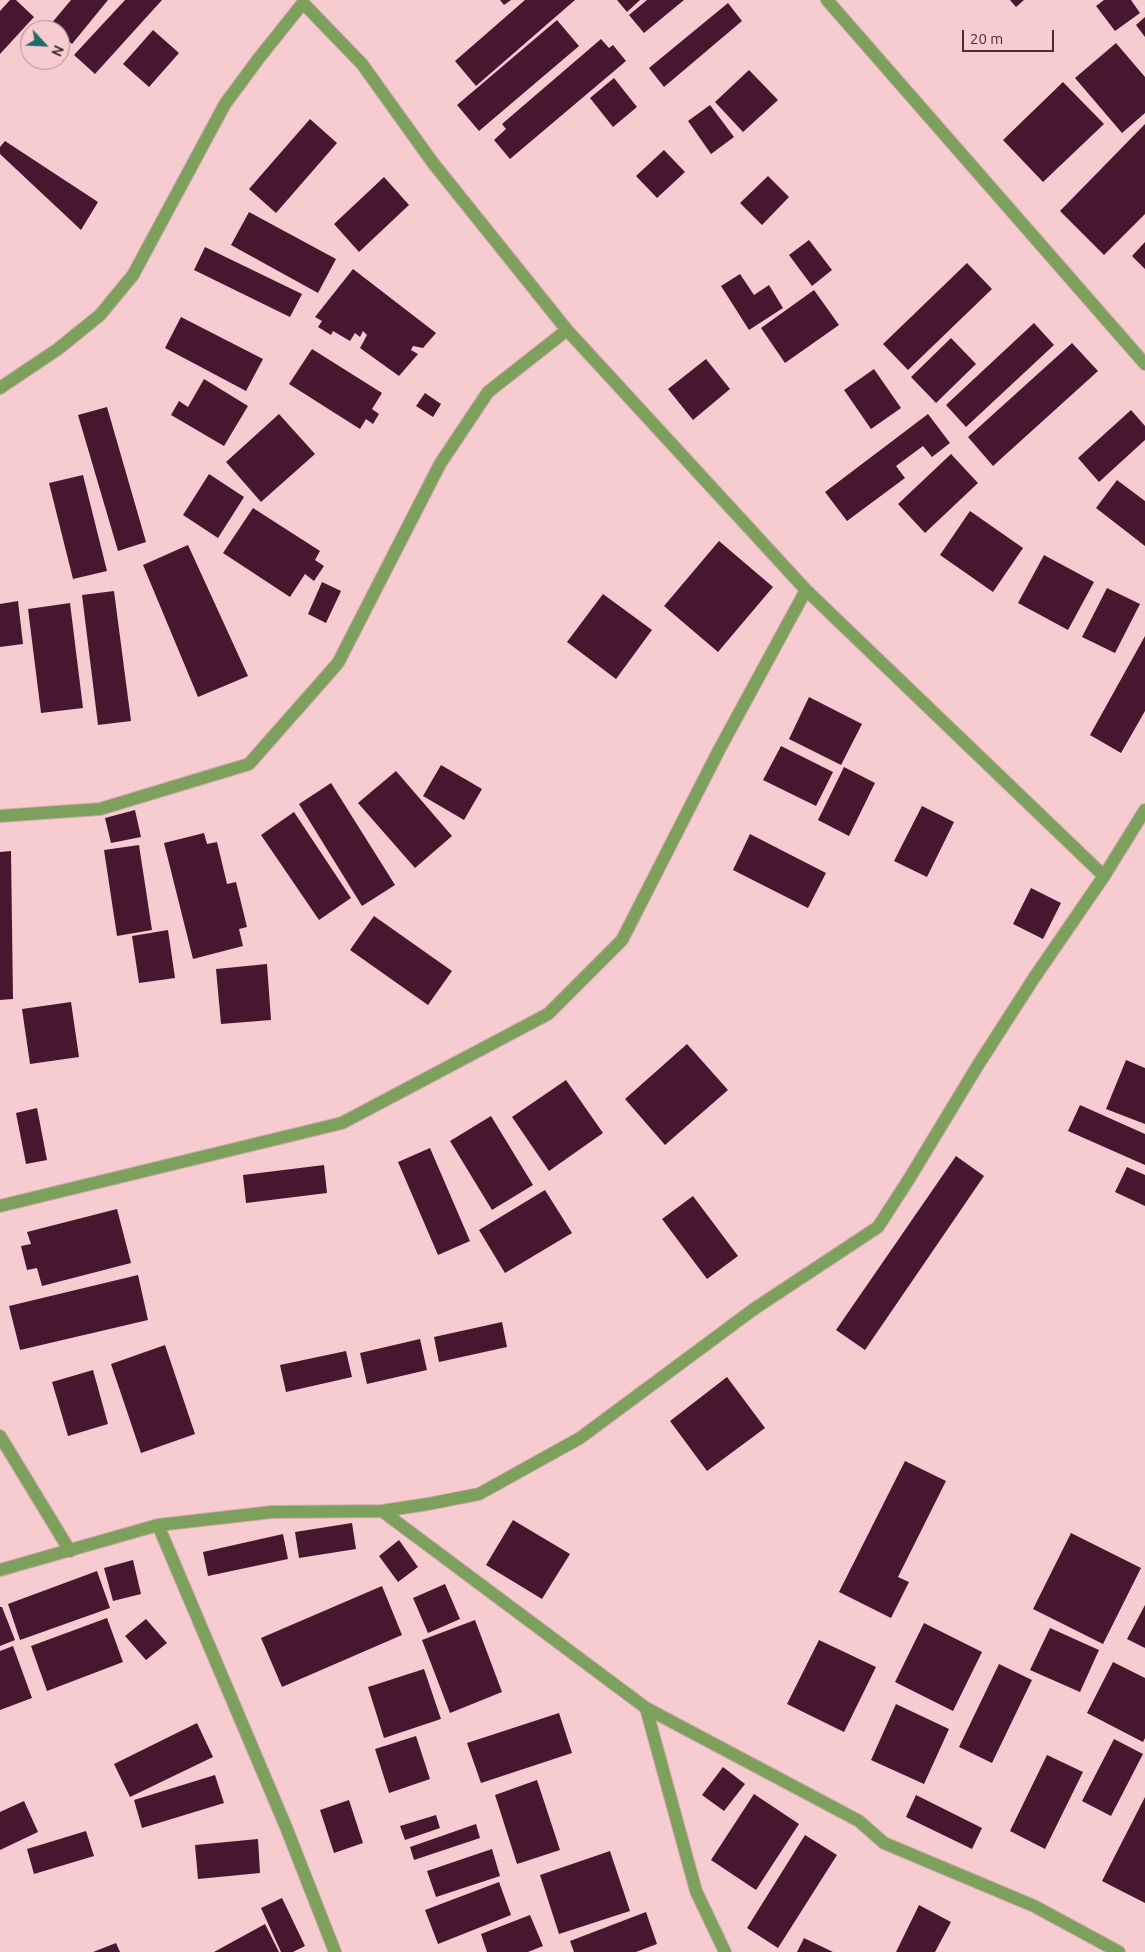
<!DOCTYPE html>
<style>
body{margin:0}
#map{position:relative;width:1145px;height:1952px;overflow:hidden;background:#f6ccd1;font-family:Ubuntu,sans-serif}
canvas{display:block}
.north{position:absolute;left:20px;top:20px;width:50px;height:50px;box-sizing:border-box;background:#f6ccd1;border:1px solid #b08c91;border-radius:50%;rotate:115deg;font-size:14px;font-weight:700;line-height:20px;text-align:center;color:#472d30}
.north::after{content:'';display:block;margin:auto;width:18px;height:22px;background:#1f6b67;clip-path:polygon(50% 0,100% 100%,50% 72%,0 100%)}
.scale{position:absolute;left:962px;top:30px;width:92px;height:22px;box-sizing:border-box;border:2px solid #472d30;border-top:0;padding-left:6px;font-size:15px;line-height:18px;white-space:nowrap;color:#472d30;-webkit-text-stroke:4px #f6ccd1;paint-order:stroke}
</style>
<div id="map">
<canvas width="1145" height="1952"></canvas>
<div class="north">N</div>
<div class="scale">20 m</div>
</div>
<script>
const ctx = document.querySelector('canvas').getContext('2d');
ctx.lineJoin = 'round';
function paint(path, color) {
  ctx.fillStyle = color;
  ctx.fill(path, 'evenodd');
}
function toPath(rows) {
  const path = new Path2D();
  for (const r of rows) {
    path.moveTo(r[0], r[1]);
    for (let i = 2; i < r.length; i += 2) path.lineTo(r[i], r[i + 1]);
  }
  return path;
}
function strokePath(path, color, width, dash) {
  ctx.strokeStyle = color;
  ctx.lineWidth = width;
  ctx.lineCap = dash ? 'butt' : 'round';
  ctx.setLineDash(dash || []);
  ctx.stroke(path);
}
paint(toPath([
 [10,0,16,0,34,17,0,54,0,11],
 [71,0,108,0,72,44,60,34,60,30,56,30,50,25],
 [125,0,162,0,95,74,74,55],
 [500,0,511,0,504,5],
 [525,0,575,0,476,86,455,61],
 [617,0,640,0,627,12],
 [647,0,684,0,644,33,629,15],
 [1010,0,1024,0,1016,7],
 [1104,0,1131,0,1140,13,1115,31,1096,6],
 [728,3,742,21,664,87,649,68],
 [1145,17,1145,37,1136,25],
 [557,20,579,46,479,131,457,105],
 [153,30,179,53,149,87,123,64],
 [601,39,609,48,613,45,626,61,510,159,494,140,506,129,502,124],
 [1116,43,1145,77,1145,113,1122,133,1075,78],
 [749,70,778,100,743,132,715,102],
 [614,78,637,107,613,127,590,98],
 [1063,82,1104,124,1043,182,1003,140],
 [710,105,734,137,711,154,688,121],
 [310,119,337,143,276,213,249,189],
 [1145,124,1145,214,1104,255,1060,211],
 [5,141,98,202,81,230,0,154,0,147],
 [664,150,685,172,657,198,636,176],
 [768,176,789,197,762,225,740,203],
 [384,177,409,205,359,252,334,224],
 [249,212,336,259,318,293,231,245],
 [809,240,832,270,812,286,789,255],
 [1145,242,1145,269,1132,256],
 [205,247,302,294,290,317,194,270],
 [967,263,992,289,908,370,883,344],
 [353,269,436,333,423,348,413,346,411,350,418,354,399,376,360,348,367,335,363,331,360,337,355,333,350,341,333,331,331,335,318,327,322,321,315,317],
 [740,274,754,295,769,285,783,308,749,330,721,286],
 [814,290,839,325,785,363,761,328],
 [181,317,263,359,246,391,165,348],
 [1034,323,1054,345,966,427,946,405],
 [951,338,976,364,936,403,911,377],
 [1072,343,1098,371,993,466,968,437],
 [312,349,382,393,372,409,379,414,373,424,366,419,360,429,289,384],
 [706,359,730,389,693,420,668,389],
 [874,369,901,408,871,429,844,390],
 [204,379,248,406,224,446,171,415,179,401,188,407],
 [425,393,441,404,433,417,416,406],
 [107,407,146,542,118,551,78,415],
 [1131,410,1145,426,1145,440,1099,482,1078,458],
 [279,414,315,454,261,502,226,462],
 [928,414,950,443,932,457,923,446,896,466,905,478,847,521,825,492],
 [951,454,978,483,925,533,898,504],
 [209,474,244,497,218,538,183,515],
 [83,475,107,571,73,579,49,483],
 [1117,480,1145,501,1145,546,1096,508],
 [253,508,320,551,315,560,324,566,314,581,305,574,290,597,223,553],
 [970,511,1023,548,993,592,940,555],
 [719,541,773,587,718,652,664,606],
 [188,545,248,676,198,697,143,565],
 [1044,555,1094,582,1068,630,1018,603],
 [322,582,341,591,326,623,308,614],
 [1107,588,1140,604,1115,653,1082,637],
 [114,591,131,721,98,725,82,595],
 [603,594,652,630,616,679,567,642],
 [18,601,23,644,0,647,0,604],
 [70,603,83,708,41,713,28,609],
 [1145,636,1145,711,1121,753,1090,735],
 [809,697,862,724,841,765,789,739],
 [781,746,833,772,816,806,763,780],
 [441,765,482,789,464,820,423,796],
 [844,767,875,783,849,836,818,820],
 [396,771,452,836,415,868,358,803],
 [331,783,395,885,362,906,299,804],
 [922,806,954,822,927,877,894,861],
 [135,810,141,837,111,843,105,818],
 [294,812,351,898,319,920,261,835],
 [204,833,207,844,217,842,227,884,236,882,247,927,239,929,243,946,193,959,164,843],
 [750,834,826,873,808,908,733,870],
 [139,845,152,930,117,936,104,850],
 [11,851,13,999,0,1000,0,852],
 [1031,888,1061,903,1043,939,1013,924],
 [374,916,452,971,428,1005,350,950],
 [168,930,175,978,139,983,132,936],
 [267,964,271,1020,221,1024,216,969],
 [71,1002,79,1057,30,1064,22,1009],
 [687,1044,728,1090,665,1145,625,1099],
 [1126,1060,1145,1068,1145,1124,1106,1109],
 [566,1080,603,1133,549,1171,512,1117],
 [1080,1105,1145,1134,1145,1165,1068,1131],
 [37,1108,47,1160,26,1164,16,1113],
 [491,1116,533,1185,492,1210,450,1141],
 [430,1148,470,1241,438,1255,398,1162],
 [956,1156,984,1176,865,1350,836,1330],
 [324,1165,327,1193,246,1203,243,1175],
 [1127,1167,1145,1175,1145,1206,1115,1192],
 [545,1190,572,1233,505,1273,479,1230],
 [693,1196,738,1256,707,1279,662,1219],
 [117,1209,131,1263,42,1286,37,1268,27,1270,21,1246,31,1244,27,1232],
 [138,1275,148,1320,20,1350,9,1306],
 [502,1322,507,1347,439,1362,434,1337],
 [420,1339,427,1370,367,1384,360,1353],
 [165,1345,195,1434,141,1453,111,1364],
 [346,1351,352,1377,286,1392,280,1365],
 [93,1370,108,1424,68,1436,52,1382],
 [727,1377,765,1428,707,1471,670,1421],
 [905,1461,946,1481,898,1577,909,1582,891,1618,839,1592],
 [513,1520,570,1554,542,1599,486,1565],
 [352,1523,356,1549,299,1558,295,1532],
 [1071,1533,1141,1568,1103,1644,1033,1609],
 [283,1534,288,1559,208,1576,203,1552],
 [399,1540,418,1567,398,1582,379,1556],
 [133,1560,141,1594,113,1601,104,1568],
 [97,1571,110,1608,20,1640,8,1604],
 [445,1584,460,1619,428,1633,413,1598],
 [382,1586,402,1635,282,1687,261,1638],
 [1145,1605,1145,1648,1127,1639],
 [0,1607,2,1607,15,1640,0,1646],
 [107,1618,123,1662,47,1691,31,1646],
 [146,1619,167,1643,146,1660,125,1636],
 [475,1620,502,1692,450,1713,422,1640],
 [924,1623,982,1652,953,1711,895,1682],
 [1050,1628,1099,1650,1080,1692,1030,1670],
 [819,1640,876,1667,844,1732,787,1704],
 [13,1646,32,1698,0,1710,0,1651],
 [1113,1662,1145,1678,1145,1738,1143,1742,1087,1713],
 [999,1664,1032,1680,992,1763,959,1747],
 [424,1669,441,1719,384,1738,368,1687],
 [896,1704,949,1729,924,1784,871,1760],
 [559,1713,572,1753,481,1783,467,1743],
 [197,1723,213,1757,130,1797,114,1764],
 [416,1736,430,1779,389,1793,375,1749],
 [1114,1739,1143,1754,1111,1816,1082,1801],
 [1047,1755,1083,1772,1045,1849,1010,1831],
 [723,1767,745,1784,724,1811,702,1795],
 [215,1775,224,1803,142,1828,134,1800],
 [537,1780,560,1850,517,1864,495,1795],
 [754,1794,799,1824,756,1890,711,1860],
 [916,1795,982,1828,972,1849,906,1817],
 [1145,1797,1145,1903,1102,1881],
 [349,1800,363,1843,334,1853,320,1810],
 [24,1801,38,1832,0,1850,0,1812],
 [436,1815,440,1828,405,1840,400,1826],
 [476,1824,480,1838,414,1860,410,1847],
 [86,1831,94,1856,34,1874,27,1849],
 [805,1835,837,1855,778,1948,747,1928],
 [258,1839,260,1873,198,1879,195,1845],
 [492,1849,500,1876,436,1897,427,1871],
 [610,1851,630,1911,559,1934,540,1875],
 [499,1882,511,1915,438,1944,425,1910],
 [282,1898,305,1946,293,1952,281,1952,261,1908],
 [919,1905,951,1922,935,1952,896,1952],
 [646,1912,657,1944,636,1952,574,1952,570,1941],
 [530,1915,543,1946,528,1952,487,1952,481,1934],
 [265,1924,279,1952,214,1952],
 [804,1938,833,1952,797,1952],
 [116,1943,120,1952,93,1952]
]), '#471730');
const minor = toPath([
 [827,0,1145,364],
 [0,388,58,349,100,315,133,275,225,104,259,58,303,3,362,64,433,163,567,330,806,590,1104,876],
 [0,816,100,809,249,764,338,663,440,464,488,392,567,330],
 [0,1206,342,1123,548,1014,622,940,719,750,806,590],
 [0,1436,70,1551],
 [382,1511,646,1708,859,1821,884,1843,1034,1906,1119,1952],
 [158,1525,286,1827,335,1952],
 [0,1570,158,1525,272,1512,382,1511,428,1504,479,1494,580,1438,754,1309,878,1227,909,1179,978,1065,1034,978,1104,876,1145,810],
 [646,1708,696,1891,725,1952]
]);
strokePath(minor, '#d0a9ae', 14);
strokePath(minor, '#7ea05d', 12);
</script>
